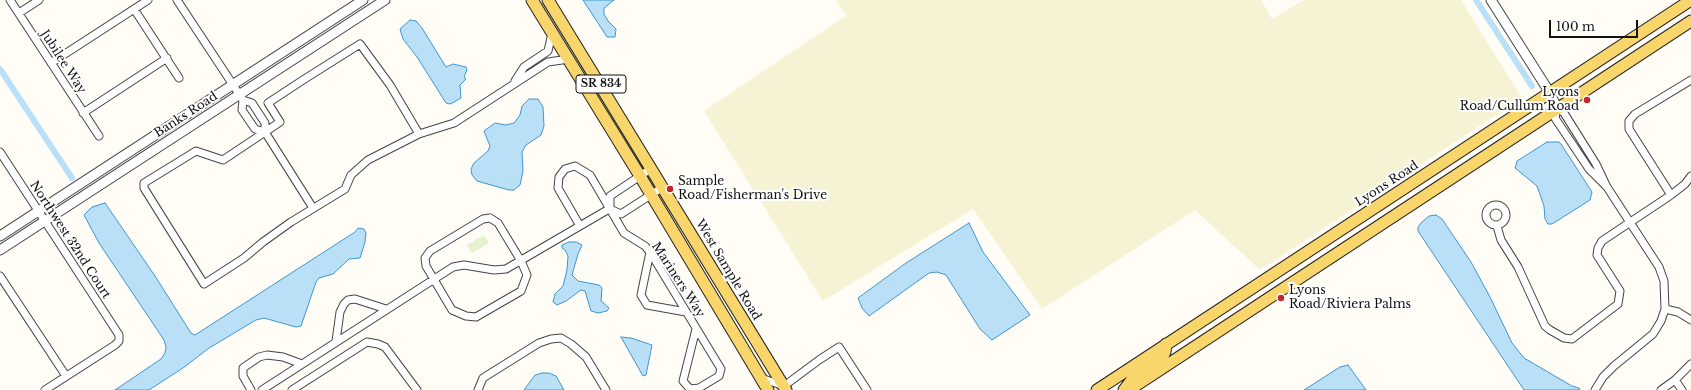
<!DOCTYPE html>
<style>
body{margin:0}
#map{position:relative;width:1691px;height:390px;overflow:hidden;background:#fffdf5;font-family:"Libre Baskerville",serif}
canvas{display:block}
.scale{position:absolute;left:1549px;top:20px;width:89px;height:18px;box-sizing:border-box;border:2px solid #111;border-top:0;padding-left:5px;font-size:12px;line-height:14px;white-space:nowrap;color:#111;-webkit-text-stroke:3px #fff;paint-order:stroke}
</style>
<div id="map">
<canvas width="1691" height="390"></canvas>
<div class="scale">100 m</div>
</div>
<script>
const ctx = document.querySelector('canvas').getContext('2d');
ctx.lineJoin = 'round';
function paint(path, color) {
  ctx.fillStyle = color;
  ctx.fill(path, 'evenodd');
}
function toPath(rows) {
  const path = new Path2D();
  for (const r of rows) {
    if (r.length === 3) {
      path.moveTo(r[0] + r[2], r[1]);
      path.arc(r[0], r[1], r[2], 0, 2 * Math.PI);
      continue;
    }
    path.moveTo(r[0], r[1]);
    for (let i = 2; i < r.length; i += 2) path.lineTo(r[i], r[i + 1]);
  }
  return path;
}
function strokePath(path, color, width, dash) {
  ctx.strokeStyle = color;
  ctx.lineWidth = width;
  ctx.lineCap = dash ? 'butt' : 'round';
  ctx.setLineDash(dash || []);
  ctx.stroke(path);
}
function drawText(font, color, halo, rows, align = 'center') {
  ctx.font = font + ' "Libre Baskerville",serif';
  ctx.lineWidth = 4;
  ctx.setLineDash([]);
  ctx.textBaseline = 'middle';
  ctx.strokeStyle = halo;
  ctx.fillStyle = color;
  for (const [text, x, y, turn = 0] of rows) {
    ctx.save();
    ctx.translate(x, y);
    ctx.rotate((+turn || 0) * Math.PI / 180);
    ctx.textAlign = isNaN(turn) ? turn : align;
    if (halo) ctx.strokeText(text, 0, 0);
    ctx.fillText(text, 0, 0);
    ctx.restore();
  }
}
paint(toPath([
 [836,0,1261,0,1272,19,1304,0,1461,0,1522,98,1260,270,1195,210,1042,309,973,209,823,301,704,111,846,16]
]), '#f6f3d4');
paint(toPath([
 [484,235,489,243,472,253,467,245]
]), '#e6f2cf');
const water = toPath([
 [583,0,614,0,604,8,604,14,608,21,616,29,615,37,607,37,583,0],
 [410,20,416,21,422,28,446,67,453,64,466,67,467,70,464,77,466,79,460,85,461,98,454,102,450,104,446,103,417,57,403,39,400,29,410,20],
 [529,99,538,99,543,107,544,126,541,135,526,145,522,152,523,171,520,185,514,190,509,190,477,181,472,175,471,169,474,163,488,151,490,146,484,131,495,123,506,125,514,123,520,115,522,106,529,99],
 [1547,142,1559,142,1561,144,1592,192,1590,200,1552,224,1548,224,1545,219,1544,206,1537,186,1515,168,1517,161,1547,142],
 [105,203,155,276,191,333,195,335,355,232,358,228,364,229,366,233,365,242,360,258,349,259,333,274,319,278,316,282,301,326,296,327,264,318,256,320,209,348,183,368,149,390,115,390,161,359,165,353,166,347,164,340,99,243,84,215,92,207,105,203],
 [1436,215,1442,219,1471,262,1490,297,1512,343,1524,358,1572,386,1579,388,1580,390,1524,390,1418,231,1418,227,1422,222,1429,216,1436,215],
 [969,223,983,252,1030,315,992,340,980,329,946,275,937,272,929,273,869,316,862,308,858,298,906,263,969,223],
 [569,242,576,242,582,245,578,254,572,275,578,281,599,285,602,288,601,301,609,308,607,311,598,313,591,311,585,291,581,290,566,301,557,305,553,302,555,294,563,286,567,270,568,256,565,250,562,248,562,245,569,242],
 [621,337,631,338,652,345,646,375,643,376,621,337],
 [1348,365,1366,390,1304,390,1340,367,1348,365],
 [542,373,549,373,556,376,564,390,524,390,535,375,542,373]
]);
paint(water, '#b9e0f7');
strokePath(water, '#3f96cf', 1);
strokePath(toPath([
 [1476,0,1532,86],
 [0,69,72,178]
]), '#b9e0f7', 6);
const minor = toPath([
 [10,0,99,136],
 [177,0,243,100,252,103,265,123,265,132,313,208],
 [134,9,179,78],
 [19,13,39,0],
 [51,63,148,0],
 [515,81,524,67,548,51,552,33],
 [243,100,242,110,255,129,265,132],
 [1557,108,1555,118,1589,169,1607,187,1659,267,1664,281,1665,309,1661,321,1653,334,1614,366,1603,377,1595,390],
 [1557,108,1564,113,1596,164,1606,185],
 [83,113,167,58],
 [419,134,390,85,360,44,303,80,268,103,280,122,223,160,196,151,144,183,144,188,204,284,244,258,263,242,291,222,345,189,351,175,368,160,419,134,454,123,548,62,569,59],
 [0,152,119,335,119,341,115,345,45,390],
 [1671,195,1629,129,1629,121,1635,114,1691,80],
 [1496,215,10],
 [610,209,610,196,652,168],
 [610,209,621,214,663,187],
 [490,218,498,223,521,261,527,275,521,291,476,317,466,316,452,310,426,266,425,258,430,251,483,219,490,218],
 [580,226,558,188,559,177,565,169,575,166,590,175,624,233,645,246,650,252,721,369,719,376,699,388,690,389,683,381,696,329],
 [1497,226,1501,240,1518,267,1545,326,1550,330,1564,338,1572,339,1618,304,1620,291,1597,255,1598,248,1602,241,1671,195,1685,184,1691,176],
 [650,252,641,295,647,305,686,312],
 [0,276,66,376],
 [1665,309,1678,312,1691,320],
 [336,341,340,312,344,304,348,300,355,299,386,309],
 [761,378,784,386,819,360,839,347,867,390],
 [1675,380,1691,364],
 [251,390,243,376,243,368,259,357,267,355,283,357,302,364],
 [262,390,453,267,464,265,494,270,506,269,609,209],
 [292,390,367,342,378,344,385,347,417,390],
 [478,390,483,378,539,343,551,339,561,338,571,344,586,357,606,390],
 [1661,390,1675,380,1682,390]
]);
const tertiary = toPath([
 [1491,0,1550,93,1557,108],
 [0,236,363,0],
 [0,250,385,0]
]);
const primary = toPath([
 [532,0,640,176,768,390],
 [548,0,786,390],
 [1097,390,1691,0],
 [1124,390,1137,373,1163,356,1165,352,1166,344],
 [1129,390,1691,21]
]);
strokePath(minor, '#444', 9);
strokePath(tertiary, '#444', 11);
strokePath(primary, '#222', 13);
strokePath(minor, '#fff', 7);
strokePath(tertiary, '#fff', 9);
strokePath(primary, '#f9d66b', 11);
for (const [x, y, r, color] of [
 [1587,100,4,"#c4262e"],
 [670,189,4,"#c4262e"],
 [1281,298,4,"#c4262e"]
]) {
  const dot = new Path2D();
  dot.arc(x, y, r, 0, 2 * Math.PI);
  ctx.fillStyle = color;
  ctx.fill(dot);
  strokePath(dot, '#fff', 1.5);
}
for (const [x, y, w] of [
 [601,84,50]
]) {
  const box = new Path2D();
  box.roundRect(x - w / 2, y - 9, w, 18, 3);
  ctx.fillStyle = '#fff';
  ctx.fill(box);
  strokePath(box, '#111', 1);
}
drawText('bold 11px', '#111', null, [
 ["SR 834",601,84]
]);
drawText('12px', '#111', '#fff', [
 ["Jubilee Way",63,62,57],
 ["Banks Road",186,115,-33],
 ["Lyons Road",1387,184,-33],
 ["Northwest 32nd Court",70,240,57],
 ["West Sample Road",728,270,59],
 ["Mariners Way",678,280,57]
]);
drawText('12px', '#111', '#fff', [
 ["Lyons",1579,93,"right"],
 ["Road/Cullum Road",1579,107,"right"],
 ["Sample",678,182],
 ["Road/Fisherman's Drive",678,196],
 ["Lyons",1289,291],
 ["Road/Riviera Palms",1289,305]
], 'left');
</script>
